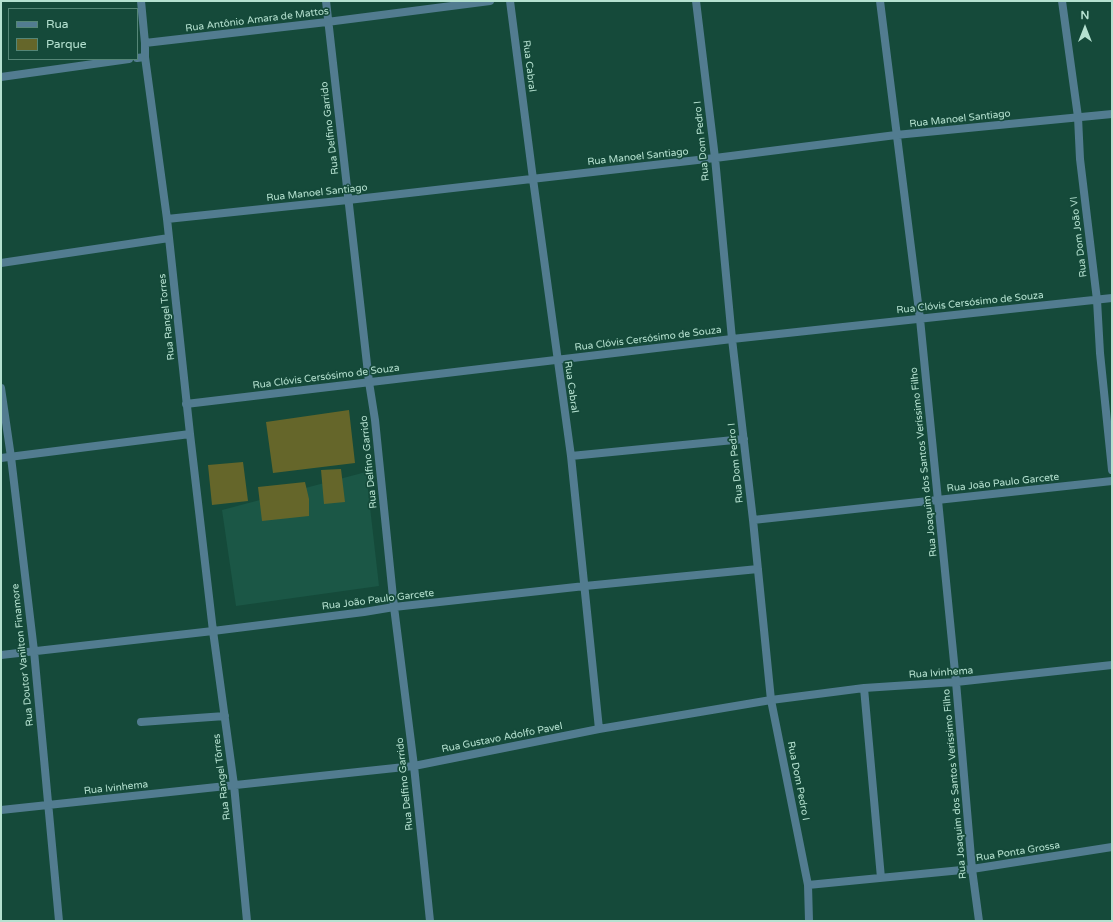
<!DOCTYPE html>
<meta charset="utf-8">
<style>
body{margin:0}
#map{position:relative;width:1113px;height:922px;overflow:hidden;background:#154a3a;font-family:"Varela Round",sans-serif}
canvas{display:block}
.frame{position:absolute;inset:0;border:2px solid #b5e1d0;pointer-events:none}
.legend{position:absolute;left:8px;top:8px;width:130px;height:52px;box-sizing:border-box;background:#154a3a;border:1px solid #558676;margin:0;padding:5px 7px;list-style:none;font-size:12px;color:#b5e1d0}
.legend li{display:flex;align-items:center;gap:8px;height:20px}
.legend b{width:20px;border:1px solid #558676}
.north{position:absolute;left:1065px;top:8px;width:40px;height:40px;-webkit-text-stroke:3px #154a3a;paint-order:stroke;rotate:0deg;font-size:11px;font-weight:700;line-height:16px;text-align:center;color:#b5e1d0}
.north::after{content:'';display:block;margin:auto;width:14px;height:18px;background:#b5e1d0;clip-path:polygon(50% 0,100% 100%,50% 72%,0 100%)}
</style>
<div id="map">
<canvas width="1113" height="922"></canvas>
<div class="frame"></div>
<ul class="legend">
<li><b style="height:5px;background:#527c90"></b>Rua</li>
<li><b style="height:11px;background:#65662a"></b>Parque</li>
</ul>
<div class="north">N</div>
</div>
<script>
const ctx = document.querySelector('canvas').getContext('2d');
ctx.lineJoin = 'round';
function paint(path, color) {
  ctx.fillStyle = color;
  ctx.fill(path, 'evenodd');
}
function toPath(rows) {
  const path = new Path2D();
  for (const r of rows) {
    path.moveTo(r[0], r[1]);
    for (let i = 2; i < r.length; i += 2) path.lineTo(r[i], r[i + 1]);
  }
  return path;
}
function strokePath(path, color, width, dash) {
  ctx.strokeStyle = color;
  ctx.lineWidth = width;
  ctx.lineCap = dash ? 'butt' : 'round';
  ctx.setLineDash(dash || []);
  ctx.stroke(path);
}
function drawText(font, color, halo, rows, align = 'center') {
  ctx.font = font + ' "Varela Round",sans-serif';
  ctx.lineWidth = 3.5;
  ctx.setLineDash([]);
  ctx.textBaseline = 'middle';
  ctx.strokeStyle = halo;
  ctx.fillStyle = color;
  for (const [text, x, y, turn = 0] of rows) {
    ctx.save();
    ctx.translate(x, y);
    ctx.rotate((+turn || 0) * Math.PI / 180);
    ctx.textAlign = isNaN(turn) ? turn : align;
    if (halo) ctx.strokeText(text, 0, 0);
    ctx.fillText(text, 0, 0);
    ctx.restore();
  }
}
paint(toPath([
 [366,472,379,586,236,606,222,510]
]), '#1b5746');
paint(toPath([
 [349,410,355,463,273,473,266,422],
 [243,462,248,501,212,505,208,465],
 [341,469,345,502,324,504,321,470],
 [305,482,309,499,309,516,262,521,258,487]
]), '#65662a');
strokePath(toPath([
 [141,1,145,43,145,57,167,219,190,434,213,631,234,785,247,921],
 [326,1,369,382,375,420,394,607,414,766,430,921],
 [510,1,533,179,571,456,599,729],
 [696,1,715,158,732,339,753,520,771,700,808,885,809,921],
 [880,1,920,319,956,682,972,869,979,921],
 [1062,1,1078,117,1080,159,1097,300,1100,353,1112,470],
 [145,43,327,22,490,1],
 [137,58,145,57],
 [1,77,129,59],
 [167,219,348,200,715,158,896,135,1112,114],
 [1,263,169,238],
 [1,388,11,457,34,651,59,921],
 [186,404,732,339,1112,298],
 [571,456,744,439],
 [1,458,190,434],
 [753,520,1112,481],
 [1,655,213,631,364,612,394,607,585,586,758,569],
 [864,688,881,878],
 [141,722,225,716],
 [1,810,414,766,599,729,771,700,864,688,956,682,1112,665],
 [808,885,972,869,1112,847]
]), '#527c90', 8);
drawText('10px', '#b5e1d0', '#154a3a', [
 ["Rua Antônio Amara de Mattos",257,20,-7],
 ["Rua Cabral",529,66,83],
 ["Rua Manoel Santiago",960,119,-6],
 ["Rua Delfino Garrido",330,128,-97],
 ["Rua Dom Pedro I",702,141,-96],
 ["Rua Manoel Santiago",638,157,-6],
 ["Rua Manoel Santiago",317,193,-6],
 ["Rua Dom João VI",1079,237,-97],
 ["Rua Clóvis Cersósimo de Souza",970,303,-6],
 ["Rua Rangel Torres",167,317,-96],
 ["Rua Clóvis Cersósimo de Souza",648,339,-7],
 ["Rua Clóvis Cersósimo de Souza",326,377,-7],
 ["Rua Cabral",571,387,82],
 ["Rua Delfino Garrido",369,462,-96],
 ["Rua Joaquim dos Santos Veríssimo Filho",924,462,-96],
 ["Rua Dom Pedro I",736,463,-96],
 ["Rua João Paulo Garcete",1003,483,-6],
 ["Rua João Paulo Garcete",378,600,-7],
 ["Rua Doutor Vanilton Finamore",23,655,-96],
 ["Rua Ivinhema",941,673,-4],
 ["Rua Gustavo Adolfo Pavel",502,738,-11],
 ["Rua Rangel Tôrres",222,777,-97],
 ["Rua Dom Pedro I",798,781,79],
 ["Rua Delfino Garrido",405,784,-96],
 ["Rua Joaquim dos Santos Veríssimo Filho",955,784,-95],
 ["Rua Ivinhema",116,788,-6],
 ["Rua Ponta Grossa",1018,852,-9]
]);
</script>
